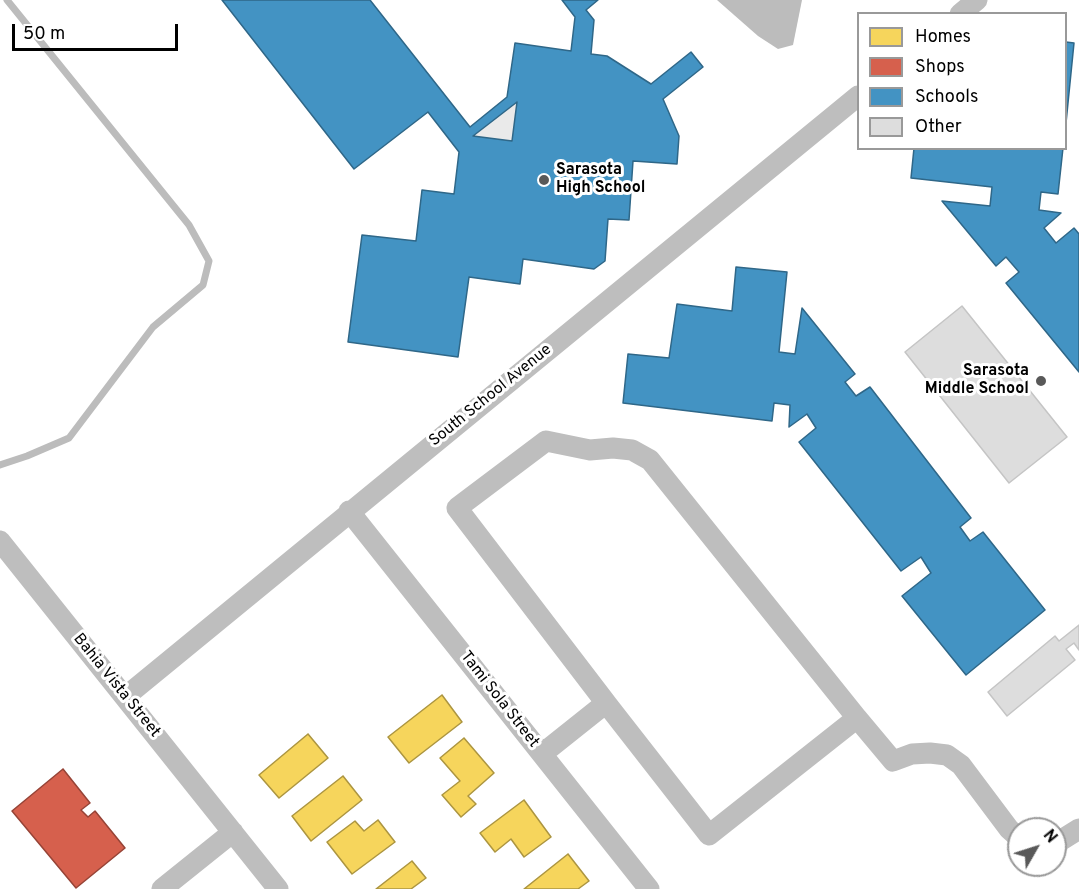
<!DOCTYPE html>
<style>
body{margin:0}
#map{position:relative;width:1079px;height:889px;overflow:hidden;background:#fff;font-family:Overpass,sans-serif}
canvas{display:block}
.legend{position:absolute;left:857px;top:12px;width:210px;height:138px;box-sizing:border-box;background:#fff;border:2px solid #999;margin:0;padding:8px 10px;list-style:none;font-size:18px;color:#000}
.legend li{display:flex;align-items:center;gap:12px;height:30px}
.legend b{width:30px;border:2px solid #999}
.north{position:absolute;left:1007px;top:817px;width:60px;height:60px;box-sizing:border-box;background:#fff;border:2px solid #999;border-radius:50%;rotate:51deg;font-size:16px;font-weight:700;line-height:24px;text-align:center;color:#000}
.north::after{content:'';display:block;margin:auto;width:21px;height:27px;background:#595959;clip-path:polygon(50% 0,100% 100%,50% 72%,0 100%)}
.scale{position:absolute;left:12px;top:24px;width:166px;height:27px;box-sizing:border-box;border:3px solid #000;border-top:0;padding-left:8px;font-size:18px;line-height:21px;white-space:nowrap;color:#000;-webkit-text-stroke:4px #fff;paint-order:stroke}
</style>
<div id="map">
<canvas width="1079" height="889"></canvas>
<ul class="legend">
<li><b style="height:16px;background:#f6d55c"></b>Homes</li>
<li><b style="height:16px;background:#d6604d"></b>Shops</li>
<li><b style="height:16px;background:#4393c3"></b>Schools</li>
<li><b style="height:16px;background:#ddd"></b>Other</li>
</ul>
<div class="north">N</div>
<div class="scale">50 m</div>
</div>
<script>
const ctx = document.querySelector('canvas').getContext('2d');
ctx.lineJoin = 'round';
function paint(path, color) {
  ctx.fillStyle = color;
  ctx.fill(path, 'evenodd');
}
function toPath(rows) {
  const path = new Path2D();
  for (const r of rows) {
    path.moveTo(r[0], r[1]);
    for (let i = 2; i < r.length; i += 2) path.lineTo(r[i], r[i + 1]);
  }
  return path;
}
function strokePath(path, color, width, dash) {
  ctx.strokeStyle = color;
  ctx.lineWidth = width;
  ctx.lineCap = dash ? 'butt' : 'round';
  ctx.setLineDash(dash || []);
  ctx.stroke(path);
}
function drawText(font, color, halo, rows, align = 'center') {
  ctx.font = font + ' Overpass,sans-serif';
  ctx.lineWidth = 6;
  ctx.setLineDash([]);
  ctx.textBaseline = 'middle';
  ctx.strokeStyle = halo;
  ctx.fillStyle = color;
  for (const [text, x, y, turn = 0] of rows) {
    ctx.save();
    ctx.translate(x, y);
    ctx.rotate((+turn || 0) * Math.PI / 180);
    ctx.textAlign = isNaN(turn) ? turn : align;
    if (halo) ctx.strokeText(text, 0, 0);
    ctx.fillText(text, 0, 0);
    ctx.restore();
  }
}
paint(toPath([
 [517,102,512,141,473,136]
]), '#eaeaea');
paint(toPath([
 [717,0,802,0,793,45,778,49,758,36]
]), '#bcbcbc');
const homes = toPath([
 [442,695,462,722,409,763,388,737,442,695],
 [308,734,328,758,279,798,259,775,308,734],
 [464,738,494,773,468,796,476,804,461,817,442,795,460,781,440,758,464,738],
 [343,776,362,800,311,841,292,816,343,776],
 [524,800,551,837,524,857,511,839,495,852,480,833,524,800],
 [378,820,395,842,352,874,327,842,355,821,364,831,378,820],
 [568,854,589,881,578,889,524,889,568,854],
 [412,861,426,878,411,889,376,889,412,861]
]);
paint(homes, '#f6d55c');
strokePath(homes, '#ac9540', 1.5);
const shops = toPath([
 [63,769,90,803,81,810,88,817,95,811,125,848,76,888,12,811,63,769]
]);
paint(shops, '#d6604d');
strokePath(shops, '#964336', 1.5);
const schools = toPath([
 [222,0,370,0,470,127,507,97,515,43,571,51,575,17,562,0,598,0,586,10,594,20,591,54,607,56,651,84,691,52,703,67,663,99,679,136,677,164,633,161,629,220,608,219,605,261,594,269,523,259,520,284,469,277,458,357,348,342,362,235,416,241,422,190,454,194,459,152,428,112,354,169,222,0],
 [517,102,512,141,473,136,517,102],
 [1066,42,1074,43,1066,123,1066,42],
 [914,148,1063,148,1058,194,1041,192,1039,210,1061,213,1044,228,1056,243,1074,228,1079,234,1079,372,1006,283,1019,272,1006,257,996,266,942,201,990,206,992,187,911,178,914,148],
 [736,267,787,272,779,352,795,354,802,308,855,374,845,382,856,396,870,387,971,518,960,527,970,541,983,532,1045,610,966,675,902,596,931,573,921,557,901,571,799,442,816,428,807,414,789,427,790,405,774,403,772,421,623,403,628,354,669,358,677,304,732,311,736,267]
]);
paint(schools, '#4393c3');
strokePath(schools, '#2f6788', 1.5);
strokePath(toPath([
 [0,465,27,456,69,438,153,327,203,285,209,261,189,225,7,0]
]), '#bcbcbc', 7);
const building = toPath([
 [962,306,1067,437,1009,483,905,352,962,306],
 [1079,625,1079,650,1074,643,1066,649,1075,660,1007,716,988,692,1055,636,1059,641,1079,625]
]);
paint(building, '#ddd');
strokePath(building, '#c5c5c5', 1.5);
strokePath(toPath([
 [960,14,977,0],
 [349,511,649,889],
 [0,541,278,889],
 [125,697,858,96],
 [857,718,893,761,912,754,930,753,947,755,961,765,1009,829,1019,838],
 [542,754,606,703,457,508,546,441,590,450,613,448,632,450,650,460,857,718,709,835,606,703],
 [1055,844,1079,829],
 [162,889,233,832]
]), '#bebebe', 21);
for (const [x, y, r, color] of [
 [544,180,6,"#595959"],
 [1041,381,6,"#595959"]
]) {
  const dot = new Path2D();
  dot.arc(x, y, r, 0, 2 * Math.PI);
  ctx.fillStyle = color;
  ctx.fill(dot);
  strokePath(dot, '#fff', 2);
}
drawText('bold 16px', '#000', '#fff', [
 ["Sarasota",556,171],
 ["High School",556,189],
 ["Sarasota",1029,372,"right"],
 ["Middle School",1029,390,"right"]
], 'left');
drawText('16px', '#000', '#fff', [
 ["South School Avenue",491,396,-39],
 ["Bahia Vista Street",116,686,51],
 ["Tami Sola Street",499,700,52]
]);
</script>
